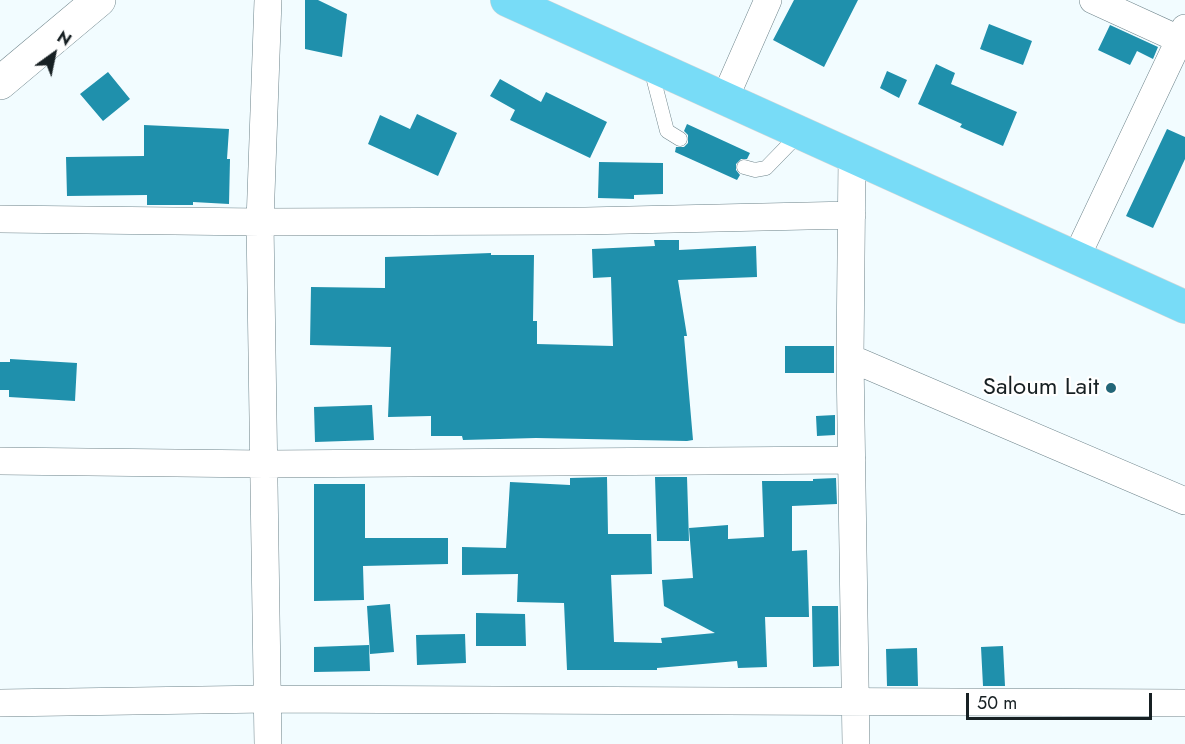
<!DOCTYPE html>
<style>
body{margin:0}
#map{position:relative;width:1185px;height:744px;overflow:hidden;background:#f2fcff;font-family:Jost,sans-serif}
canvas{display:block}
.north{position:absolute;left:24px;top:24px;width:60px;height:60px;-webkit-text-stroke:4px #fff;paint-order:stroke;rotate:33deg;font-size:16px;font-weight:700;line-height:24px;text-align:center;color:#172023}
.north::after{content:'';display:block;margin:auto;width:21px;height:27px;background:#172023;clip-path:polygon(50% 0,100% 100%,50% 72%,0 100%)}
.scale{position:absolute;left:966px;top:693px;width:186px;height:27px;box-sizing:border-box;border:3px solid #172023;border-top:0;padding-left:8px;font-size:18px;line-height:21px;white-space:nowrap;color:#172023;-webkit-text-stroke:4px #fff;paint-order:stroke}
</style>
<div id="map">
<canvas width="1185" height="744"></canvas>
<div class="north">N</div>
<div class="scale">50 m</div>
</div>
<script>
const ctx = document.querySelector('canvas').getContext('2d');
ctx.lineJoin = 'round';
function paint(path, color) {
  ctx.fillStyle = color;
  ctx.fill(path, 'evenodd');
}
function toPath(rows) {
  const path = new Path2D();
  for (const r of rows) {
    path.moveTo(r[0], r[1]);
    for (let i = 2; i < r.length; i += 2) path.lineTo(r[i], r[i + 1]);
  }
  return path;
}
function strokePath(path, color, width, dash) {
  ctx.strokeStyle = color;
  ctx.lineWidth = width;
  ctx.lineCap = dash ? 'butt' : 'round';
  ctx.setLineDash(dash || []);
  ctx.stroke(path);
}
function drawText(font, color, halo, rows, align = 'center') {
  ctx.font = font + ' Jost,sans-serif';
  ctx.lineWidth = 4.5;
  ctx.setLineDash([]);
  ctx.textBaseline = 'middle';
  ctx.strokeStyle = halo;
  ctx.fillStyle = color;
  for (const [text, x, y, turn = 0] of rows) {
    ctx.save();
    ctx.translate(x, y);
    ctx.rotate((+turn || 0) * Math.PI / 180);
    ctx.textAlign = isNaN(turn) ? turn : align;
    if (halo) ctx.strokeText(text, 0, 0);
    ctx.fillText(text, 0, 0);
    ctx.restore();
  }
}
paint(toPath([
 [305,0,318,0,347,14,342,57,305,49],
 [794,0,858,0,824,67,773,40],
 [989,24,1032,41,1023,65,980,49],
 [1110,25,1158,47,1153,59,1137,51,1130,65,1098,50],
 [936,64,955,73,951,84,1017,112,1003,146,960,127,962,124,918,104],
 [887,71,907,80,899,98,880,88],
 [108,72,130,99,103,121,80,94],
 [500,79,541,102,546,92,607,122,590,158,510,120,515,110,490,96],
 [417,114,457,133,438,176,368,144,380,115,410,129],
 [687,124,750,153,747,159,741,159,736,164,736,170,740,175,737,180,675,152,676,147,684,147,688,143,688,135,684,131],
 [144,125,229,129,227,159,230,159,229,204,193,202,193,205,147,205,147,195,67,196,66,157,144,156],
 [1167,129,1185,137,1185,159,1153,228,1126,216],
 [599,162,663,163,663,194,634,195,634,199,598,198],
 [654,240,679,240,679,250,756,246,757,277,678,280,687,336,684,336,693,440,687,441,536,438,463,440,462,436,431,436,431,416,388,417,391,347,310,345,311,287,385,288,385,257,491,253,491,255,534,255,533,321,537,321,537,344,613,346,611,277,593,278,592,249,655,246],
 [785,346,834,346,834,373,785,373],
 [10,359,77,363,75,401,9,397,9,390,0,390,0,362,10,362],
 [372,405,374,440,315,442,314,407],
 [835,415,835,435,817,436,816,416],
 [607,477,608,534,651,534,652,574,611,575,614,642,662,643,661,638,715,633,664,606,662,580,693,578,689,528,728,525,728,539,764,537,762,481,813,481,813,479,836,478,837,504,792,506,792,551,807,550,809,617,765,617,767,667,738,668,737,661,657,668,657,670,567,670,564,603,517,602,518,574,462,575,462,547,506,548,510,482,570,485,570,478],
 [655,477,687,477,689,541,657,541],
 [314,484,365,484,365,538,448,538,448,564,363,566,364,600,314,601],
 [390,604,394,652,370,654,367,606],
 [812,606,838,606,839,666,813,667],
 [476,613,525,614,526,646,476,646],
 [465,634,466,663,417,665,416,635],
 [369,645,370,671,314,672,314,647],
 [1003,646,1005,686,983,686,981,647],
 [917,648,918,686,887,686,886,649]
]), '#1f90ac');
const service = toPath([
 [651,69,667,131,680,139],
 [744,167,755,170,766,168,800,133]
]);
const minor = toPath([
 [268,0,260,222,268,744],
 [1093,0,1185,42],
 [725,98,768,0],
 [852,157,850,358,856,744],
 [0,219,260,222,585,221,852,215],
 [1076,258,1185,28],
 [850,358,1185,501],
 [0,461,264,464,852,460],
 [0,703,268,699,1185,703]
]);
const secondary = toPath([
 [0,83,99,0]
]);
const trunk = toPath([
 [507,0,1185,307]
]);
strokePath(service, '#6e848b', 15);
strokePath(minor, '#6e848b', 28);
strokePath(secondary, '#6e848b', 34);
strokePath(trunk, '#d5d7d7', 34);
strokePath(service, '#fff', 14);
strokePath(minor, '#fff', 27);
strokePath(secondary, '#fff', 33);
strokePath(trunk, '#78dcf7', 33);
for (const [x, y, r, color] of [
 [1111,388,6,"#236678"]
]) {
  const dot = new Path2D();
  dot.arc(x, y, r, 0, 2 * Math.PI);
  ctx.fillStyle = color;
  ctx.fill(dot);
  strokePath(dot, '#fff', 2);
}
drawText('24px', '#172023', '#fff', [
 ["Saloum Lait",1099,388]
], 'right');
</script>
